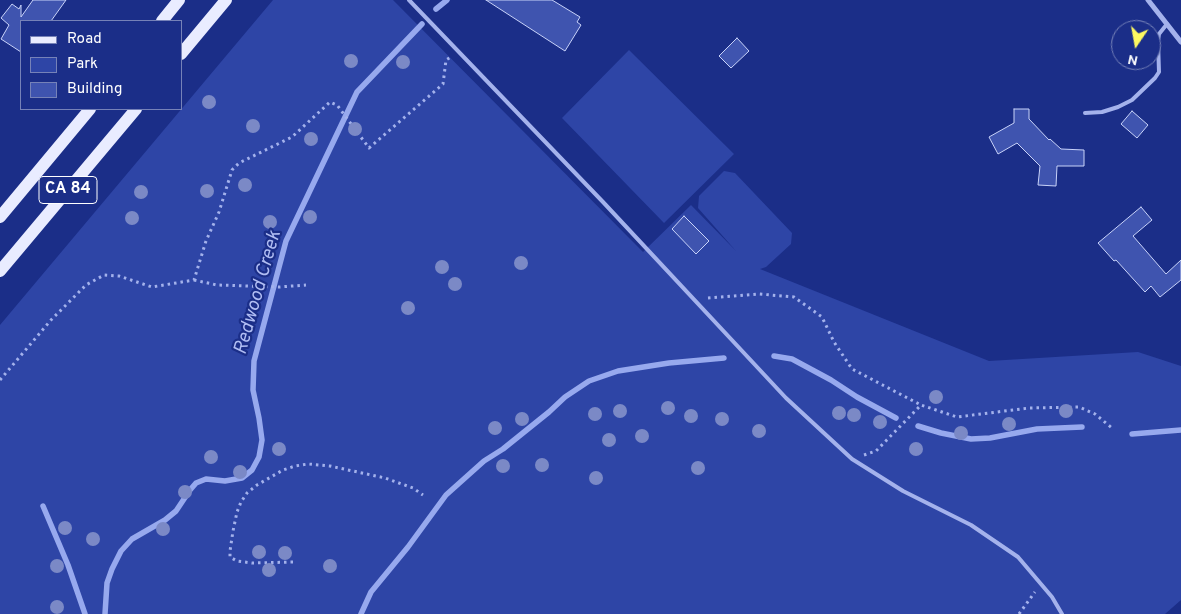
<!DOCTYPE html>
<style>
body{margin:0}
#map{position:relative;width:1181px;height:614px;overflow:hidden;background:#1b2e88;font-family:Overpass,sans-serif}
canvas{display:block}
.legend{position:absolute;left:20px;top:20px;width:162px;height:90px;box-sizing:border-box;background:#1b2e88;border:1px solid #7682b8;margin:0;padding:6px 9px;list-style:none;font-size:15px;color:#fff}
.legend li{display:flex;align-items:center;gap:10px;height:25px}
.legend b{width:25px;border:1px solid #7682b8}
.north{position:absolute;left:1111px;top:20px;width:50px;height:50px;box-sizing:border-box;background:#1b2e88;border:1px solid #7682b8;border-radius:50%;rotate:192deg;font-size:14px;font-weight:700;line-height:20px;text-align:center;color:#fff}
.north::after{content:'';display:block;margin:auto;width:18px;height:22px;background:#fdf961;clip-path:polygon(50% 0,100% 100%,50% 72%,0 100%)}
</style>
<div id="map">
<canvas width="1181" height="614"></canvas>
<ul class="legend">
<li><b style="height:6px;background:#e9ecff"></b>Road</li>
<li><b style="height:14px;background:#2e45a6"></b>Park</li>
<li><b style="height:14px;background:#3f54af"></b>Building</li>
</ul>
<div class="north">N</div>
</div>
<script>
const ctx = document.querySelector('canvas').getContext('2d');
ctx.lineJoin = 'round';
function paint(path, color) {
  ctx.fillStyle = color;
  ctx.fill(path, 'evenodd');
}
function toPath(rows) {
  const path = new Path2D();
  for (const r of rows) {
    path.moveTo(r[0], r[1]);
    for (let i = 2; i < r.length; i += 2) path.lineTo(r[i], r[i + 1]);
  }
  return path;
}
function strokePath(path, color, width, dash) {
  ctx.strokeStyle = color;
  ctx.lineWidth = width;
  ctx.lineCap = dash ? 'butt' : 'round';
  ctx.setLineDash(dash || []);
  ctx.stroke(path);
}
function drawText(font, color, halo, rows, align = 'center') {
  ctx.font = font + ' Overpass,sans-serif';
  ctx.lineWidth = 4.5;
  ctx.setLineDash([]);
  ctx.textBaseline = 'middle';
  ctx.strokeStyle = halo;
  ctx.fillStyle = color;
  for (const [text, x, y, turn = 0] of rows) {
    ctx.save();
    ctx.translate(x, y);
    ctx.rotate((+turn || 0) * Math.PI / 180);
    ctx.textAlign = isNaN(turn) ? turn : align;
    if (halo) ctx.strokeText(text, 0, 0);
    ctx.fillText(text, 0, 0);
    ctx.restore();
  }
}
paint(toPath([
 [273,0,393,0,643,252,691,205,736,251,698,208,699,196,724,171,735,173,792,233,791,244,766,267,760,269,989,361,1138,352,1181,366,1181,600,1165,614,0,614,0,325],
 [629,50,734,154,664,223,562,118]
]), '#2e45a6');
strokePath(toPath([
 [436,9,447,0],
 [774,356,792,359,831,380,857,397,896,418],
 [918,426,941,433,971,439,990,438,1037,429,1082,427],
 [1132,434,1181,430],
 [43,506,68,565,85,614],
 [105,614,107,583,112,569,121,551,132,539,165,520,176,511,190,490,196,483,206,479,225,481,242,478,252,470,259,457,262,440,259,418,253,390,254,361,286,241,357,92,422,24],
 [361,614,371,592,408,547,446,495,484,461,503,449,549,412,565,397,589,381,618,371,669,363,724,358]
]), '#97a9ee', 5.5);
const building = toPath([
 [33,0,66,0,51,21,21,21,21,52,1,39,9,25,1,18,12,4,19,9,21,5,21,17,33,0],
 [486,0,552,0,580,17,577,22,581,25,565,51,486,0],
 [737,38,749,51,731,68,719,56,737,38],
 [1014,109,1029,109,1029,119,1049,140,1050,139,1061,149,1084,150,1084,166,1057,166,1056,186,1038,185,1040,166,1017,143,998,154,989,137,1014,123,1014,109],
 [1132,111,1148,125,1137,138,1121,124,1132,111],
 [1141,207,1152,220,1133,236,1166,274,1181,260,1181,280,1160,297,1151,286,1145,292,1116,260,1114,261,1098,243,1141,207],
 [684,216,709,241,696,254,672,229,684,216]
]);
paint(building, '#3f54af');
strokePath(building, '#c9d3f9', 1);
strokePath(toPath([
 [194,280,217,285,279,287,306,285],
 [708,298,759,294,794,297,822,317,834,342,852,369,921,405],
 [0,380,51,320,86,285,104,275,119,276,152,287,194,280,206,241,219,212,232,170,239,163,292,137,330,102,337,105,369,148,443,84,446,60,451,57],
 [864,455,876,451,921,405,957,417,1029,408,1079,407,1095,414,1112,428],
 [293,562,252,563,237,561,230,557,230,551,233,531,237,512,241,502,247,493,257,485,283,470,295,466,308,464,330,466,385,478,413,488,423,495],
 [1019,614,1035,592]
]), '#a4b2ec', 3, [2.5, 4]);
strokePath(toPath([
 [409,0,603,202,786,398,852,459,903,491,971,525,1018,557,1052,597,1062,614],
 [1085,113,1102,112,1118,107,1132,100,1155,78,1159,72,1158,41,1159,34,1167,24]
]), '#a4b2ec', 4);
strokePath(toPath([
 [1148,0,1181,42]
]), '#a4b2ec', 5);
strokePath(toPath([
 [162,21,179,0],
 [181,54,226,0],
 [0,217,90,109],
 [0,271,136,109]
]), '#e9ecff', 12);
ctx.fillStyle = '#7b89c6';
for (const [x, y] of [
 [351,61],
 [403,62],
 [209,102],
 [253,126],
 [355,129],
 [311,139],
 [245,185],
 [207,191],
 [141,192],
 [310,217],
 [132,218],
 [270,222],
 [521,263],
 [442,267],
 [455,284],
 [408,308],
 [936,397],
 [668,408],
 [620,411],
 [1066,411],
 [839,413],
 [595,414],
 [854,415],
 [691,416],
 [522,419],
 [722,419],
 [880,422],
 [1009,424],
 [495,428],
 [759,431],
 [961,433],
 [642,436],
 [609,440],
 [279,449],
 [916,449],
 [211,457],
 [542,465],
 [503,466],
 [698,468],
 [240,472],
 [596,478],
 [185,492],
 [65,528],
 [163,529],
 [93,539],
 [259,552],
 [285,553],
 [57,566],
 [330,566],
 [269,570],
 [57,607]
]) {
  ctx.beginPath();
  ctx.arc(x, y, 7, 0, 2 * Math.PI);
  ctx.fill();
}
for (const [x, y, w] of [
 [68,190,58]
]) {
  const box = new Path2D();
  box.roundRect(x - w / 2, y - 13.5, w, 27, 4);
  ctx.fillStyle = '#1b2e88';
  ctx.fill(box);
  strokePath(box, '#fff', 1);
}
drawText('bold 16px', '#fff', null, [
 ["CA 84",68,190]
]);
drawText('italic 19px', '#b0bdf3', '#1b2e88', [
 ["Redwood Creek",259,293,-74]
]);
</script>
